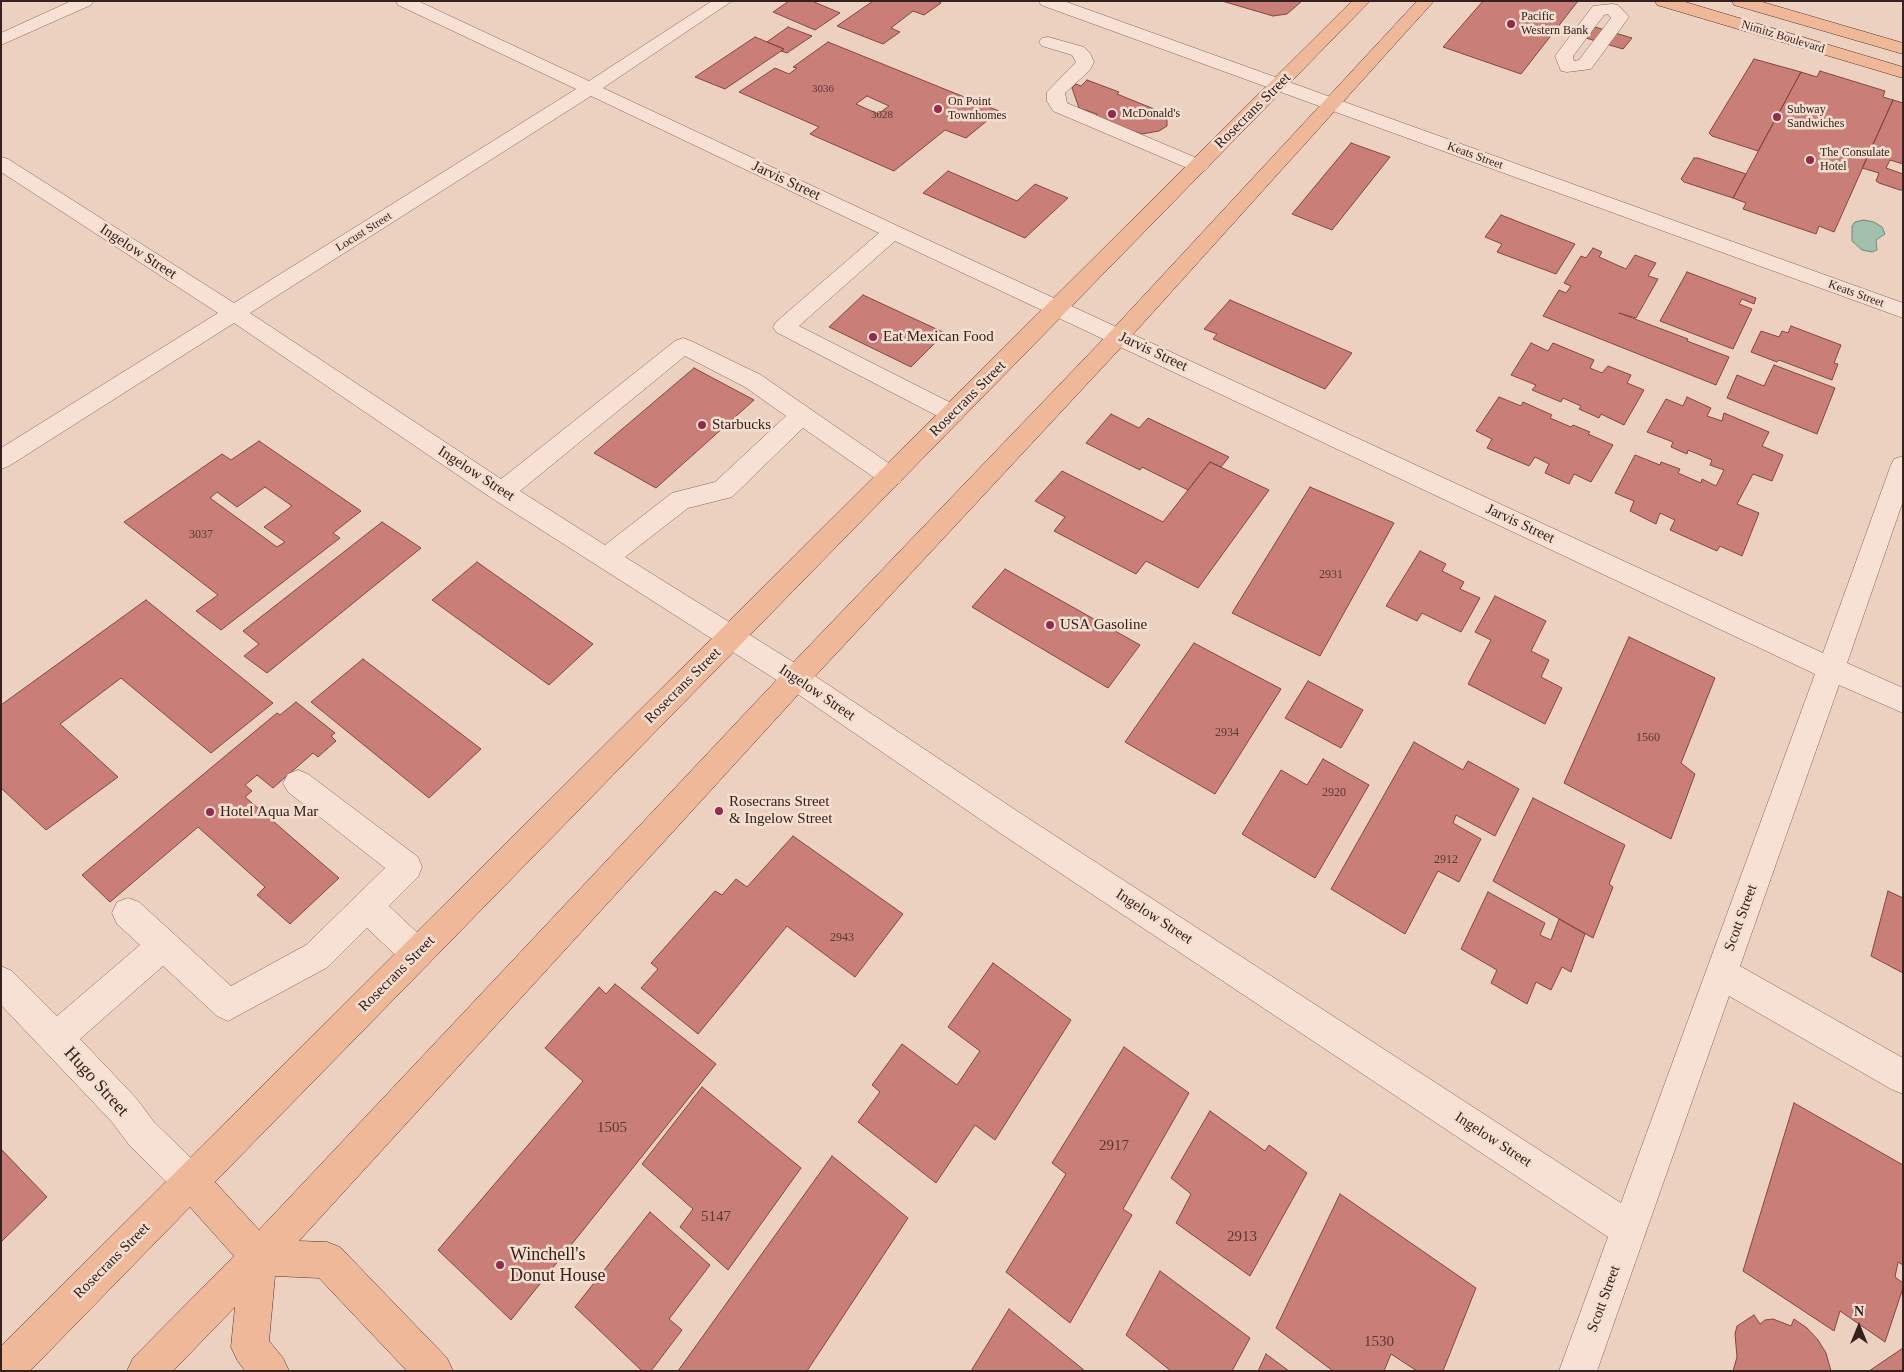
<!DOCTYPE html>
<style>
body{margin:0}
#map{position:relative;width:1904px;height:1372px;overflow:hidden;background:#ecd1c1;font-family:Georgia,serif}
canvas{display:block}
.frame{position:absolute;inset:0;border:2px solid #35211d;pointer-events:none}
.north{position:absolute;left:1834px;top:1302px;width:50px;height:50px;-webkit-text-stroke:4px #f4ded0;paint-order:stroke;rotate:0deg;font-size:14px;font-weight:700;line-height:20px;text-align:center;color:#35211d}
.north::after{content:'';display:block;margin:auto;width:18px;height:22px;background:#35211d;clip-path:polygon(50% 0,100% 100%,50% 72%,0 100%)}
</style>
<div id="map">
<canvas width="1904" height="1372"></canvas>
<div class="frame"></div>
<div class="north">N</div>
</div>
<script>
const ctx = document.querySelector('canvas').getContext('2d');
ctx.lineJoin = 'round';
function paint(path, color) {
  ctx.fillStyle = color;
  ctx.fill(path, 'evenodd');
}
function toPath(rows) {
  const path = new Path2D();
  for (const r of rows) {
    path.moveTo(r[0], r[1]);
    for (let i = 2; i < r.length; i += 2) path.lineTo(r[i], r[i + 1]);
  }
  return path;
}
function strokePath(path, color, width, dash) {
  ctx.strokeStyle = color;
  ctx.lineWidth = width;
  ctx.lineCap = dash ? 'butt' : 'round';
  ctx.setLineDash(dash || []);
  ctx.stroke(path);
}
function drawText(font, color, halo, rows, align = 'center') {
  ctx.font = font + ' Georgia,serif';
  ctx.lineWidth = 5;
  ctx.setLineDash([]);
  ctx.textBaseline = 'middle';
  ctx.strokeStyle = halo;
  ctx.fillStyle = color;
  for (const [text, x, y, turn = 0] of rows) {
    ctx.save();
    ctx.translate(x, y);
    ctx.rotate((+turn || 0) * Math.PI / 180);
    ctx.textAlign = isNaN(turn) ? turn : align;
    if (halo) ctx.strokeText(text, 0, 0);
    ctx.fillText(text, 0, 0);
    ctx.restore();
  }
}
const water = toPath([
 [1864,220,1874,222,1882,227,1885,234,1876,240,1877,250,1872,252,1862,250,1852,241,1852,226,1855,222,1864,220]
]);
paint(water, '#a3bfae');
strokePath(water, '#6b8c79', 1);
const building = toPath([
 [789,1,812,1,840,13,815,30,773,12,789,1],
 [873,1,938,1,941,3,924,15,913,11,891,28,900,32,883,44,837,26,873,1],
 [1222,1,1302,1,1287,14,1273,16,1222,1],
 [1483,1,1578,1,1521,74,1443,47,1483,1],
 [788,27,812,36,787,53,781,51,784,49,767,42,788,27],
 [1595,27,1632,38,1623,49,1586,38,1595,27],
 [755,37,784,49,725,89,695,77,755,37],
 [828,42,999,111,966,138,945,130,894,171,810,134,819,127,739,92,775,68,789,74,797,68,793,67,828,42],
 [867,96,889,106,878,114,856,104,867,96],
 [1754,59,1801,72,1758,151,1712,136,1709,133,1754,59],
 [1820,71,1885,91,1883,97,1893,100,1834,232,1819,226,1816,234,1743,209,1746,203,1733,198,1801,72,1817,77,1820,71],
 [1087,80,1119,92,1117,94,1159,111,1167,118,1167,126,1159,131,1142,134,1094,118,1097,114,1079,108,1072,88,1076,84,1081,86,1087,80],
 [1893,100,1903,103,1903,164,1890,160,1886,168,1903,174,1903,190,1900,190,1879,183,1876,181,1879,173,1862,168,1893,100],
 [1351,143,1390,157,1332,230,1292,214,1351,143],
 [1694,158,1698,158,1746,174,1733,198,1684,182,1681,179,1694,158],
 [948,171,1017,201,1035,184,1068,198,1025,238,923,193,948,171],
 [1501,215,1575,244,1556,274,1497,252,1502,244,1485,237,1501,215],
 [1593,248,1602,252,1599,257,1626,269,1635,255,1656,263,1648,276,1658,279,1636,318,1619,313,1688,339,1687,341,1729,357,1716,385,1543,316,1559,290,1566,293,1571,286,1564,283,1581,256,1586,258,1593,248],
 [1687,272,1756,298,1754,304,1742,299,1739,304,1752,309,1733,349,1660,321,1687,272],
 [863,295,945,333,911,367,829,327,863,295],
 [1230,300,1352,353,1325,389,1213,339,1217,334,1204,329,1230,300],
 [1791,326,1841,345,1834,363,1838,364,1832,380,1779,360,1777,362,1751,352,1761,331,1779,337,1782,331,1788,333,1791,326],
 [1531,343,1548,351,1553,343,1594,360,1590,368,1602,373,1608,366,1631,375,1627,383,1644,390,1624,425,1601,414,1599,418,1579,409,1581,406,1563,398,1561,402,1532,390,1536,385,1511,375,1531,343],
 [1774,365,1835,388,1817,434,1727,398,1737,375,1764,386,1774,365],
 [694,368,754,400,656,488,594,453,694,368],
 [1499,397,1521,406,1523,402,1552,415,1550,418,1571,427,1573,425,1590,432,1588,434,1613,445,1591,482,1574,474,1569,484,1545,473,1549,464,1535,457,1529,466,1487,448,1492,439,1476,431,1499,397],
 [1687,397,1711,408,1707,416,1722,421,1724,413,1769,432,1762,446,1783,455,1772,481,1753,474,1737,504,1759,513,1742,556,1720,546,1717,551,1670,530,1675,520,1660,513,1656,524,1630,511,1634,501,1615,493,1635,455,1660,465,1661,462,1680,469,1678,473,1701,483,1702,479,1716,486,1724,470,1710,465,1712,460,1688,450,1687,454,1671,447,1673,442,1647,432,1666,399,1683,406,1687,397],
 [1111,414,1139,428,1148,418,1229,457,1221,467,1210,462,1188,490,1142,467,1140,470,1086,443,1111,414],
 [259,441,361,511,333,533,340,538,221,630,196,611,218,595,124,522,222,454,231,460,259,441],
 [265,487,292,506,264,527,285,542,277,547,210,498,217,492,237,507,265,487],
 [1210,462,1269,490,1198,588,1146,561,1136,574,1054,531,1065,517,1035,501,1062,471,1163,522,1210,462],
 [1310,487,1394,523,1320,656,1232,613,1310,487],
 [382,522,421,548,267,673,244,656,259,644,243,631,382,522],
 [1420,551,1446,564,1442,571,1464,582,1460,589,1480,598,1461,632,1422,613,1417,621,1386,606,1420,551],
 [477,562,593,644,549,685,432,600,477,562],
 [1005,569,1140,645,1108,688,972,607,1005,569],
 [1495,596,1546,621,1531,651,1549,660,1541,677,1562,688,1545,724,1468,684,1491,640,1475,632,1495,596],
 [146,600,273,703,211,753,121,678,60,724,118,777,46,830,1,788,1,705,146,600],
 [1629,637,1715,678,1681,763,1695,774,1671,839,1564,783,1629,637],
 [1194,643,1281,689,1215,794,1125,742,1194,643],
 [363,659,481,749,429,798,311,702,363,659],
 [1308,681,1363,710,1341,748,1285,718,1308,681],
 [296,702,335,733,331,736,336,741,318,757,313,753,273,788,257,775,245,785,252,791,245,797,339,878,290,924,257,895,265,887,198,827,110,902,82,875,277,713,280,715,296,702],
 [1414,742,1463,770,1468,761,1519,789,1495,836,1456,815,1453,823,1481,839,1459,882,1438,871,1405,934,1331,889,1414,742],
 [1323,759,1369,785,1315,878,1242,834,1281,770,1307,785,1323,759],
 [1533,798,1625,845,1609,884,1613,887,1593,938,1493,881,1533,798],
 [793,836,903,914,855,977,787,926,698,1034,641,988,658,969,651,963,715,891,722,895,736,879,747,887,793,836],
 [1888,891,1903,898,1903,973,1871,956,1888,891],
 [1488,892,1545,923,1540,935,1551,940,1559,919,1585,934,1571,972,1562,967,1551,990,1536,982,1527,1004,1491,983,1497,970,1461,949,1488,892],
 [993,963,1071,1020,995,1140,975,1125,936,1183,858,1122,880,1092,872,1085,902,1044,957,1085,980,1051,948,1027,993,963],
 [615,984,716,1064,511,1320,438,1250,583,1081,545,1048,599,987,606,994,615,984],
 [1124,1047,1189,1093,1123,1209,1132,1215,1070,1323,1006,1272,1066,1174,1052,1163,1124,1047],
 [702,1087,801,1168,728,1270,680,1227,693,1209,642,1164,702,1087],
 [1794,1103,1903,1165,1903,1265,1898,1262,1895,1277,1903,1283,1903,1288,1885,1342,1840,1311,1834,1331,1743,1271,1794,1103],
 [1210,1111,1265,1151,1269,1145,1307,1173,1250,1276,1176,1223,1191,1194,1171,1178,1210,1111],
 [1,1149,47,1197,1,1242,1,1149],
 [832,1156,908,1218,807,1371,678,1371,832,1156],
 [1340,1194,1476,1288,1443,1371,1417,1371,1391,1354,1384,1371,1333,1371,1276,1328,1340,1194],
 [650,1212,710,1265,669,1319,682,1330,651,1371,642,1371,575,1307,650,1212],
 [1160,1271,1250,1338,1232,1371,1171,1371,1126,1335,1160,1271],
 [1009,1309,1085,1371,971,1371,1009,1309],
 [1754,1315,1760,1324,1765,1320,1773,1319,1791,1326,1794,1319,1807,1328,1818,1340,1826,1353,1831,1371,1733,1371,1737,1357,1735,1334,1737,1326,1754,1315],
 [1903,1348,1903,1371,1869,1371,1903,1348],
 [1266,1354,1289,1371,1258,1371,1266,1354]
]);
paint(building, '#c97f78');
strokePath(building, '#834540', 1);
const minor = toPath([
 [71,1,93,1,91,5,1,45,1,33,71,1],
 [396,1,418,1,589,81,712,1,732,1,603,88,900,227,1823,653,1891,465,1894,459,1903,456,1903,501,1847,663,1903,688,1903,713,1839,685,1740,966,1903,1058,1903,1094,1891,1089,1729,996,1597,1371,1559,1371,1608,1237,1000,833,786,686,493,499,234,323,9,466,1,469,1,448,218,313,1,172,1,157,8,159,234,303,576,89,398,5,396,1],
 [591,96,879,233,776,322,773,327,776,332,945,420,953,422,961,420,965,414,961,408,799,326,895,241,1815,674,1621,1203,1020,813,806,670,625,557,688,508,732,497,803,428,882,483,891,486,900,483,903,477,900,471,761,375,691,341,683,338,675,341,501,479,250,313,591,96],
 [685,356,745,387,786,416,715,482,672,493,605,545,520,491,685,356],
 [1039,1,1064,1,1903,303,1903,318,1041,5,1039,1],
 [1612,4,1618,5,1629,17,1591,69,1567,72,1561,71,1555,56,1558,52,1593,6,1612,4],
 [1608,14,1611,18,1579,60,1574,61,1573,56,1604,15,1608,14],
 [1048,37,1084,47,1090,53,1094,62,1090,70,1065,93,1067,103,1206,162,1209,166,1206,170,1199,172,1192,170,1053,111,1047,101,1047,92,1076,62,1072,55,1042,46,1039,42,1042,38,1048,37],
 [298,770,308,774,418,857,422,867,418,877,389,906,428,943,433,954,428,965,417,970,406,965,367,928,328,967,228,1021,217,1016,163,966,80,1039,136,1098,154,1122,203,1170,209,1182,203,1194,191,1200,179,1194,130,1146,112,1122,1,1005,1,966,12,971,57,1016,140,945,117,924,112,913,117,902,128,898,139,902,231,986,306,945,385,868,288,792,283,783,288,774,298,770]
]);
const major = toPath([
 [1352,1,1370,1,215,1182,259,1230,786,670,1111,331,1417,1,1434,1,1127,341,806,686,299,1241,327,1242,340,1247,447,1358,453,1371,407,1371,319,1278,275,1276,269,1341,283,1358,289,1371,245,1371,237,1360,231,1347,235,1307,173,1371,127,1371,133,1358,234,1256,190,1207,30,1371,1,1371,1,1346,1352,1],
 [1655,1,1682,1,1903,67,1903,78,1657,5,1655,1],
 [1732,1,1759,1,1903,43,1903,54,1734,5,1732,1]
]);
strokePath(minor, '#856259', 1);
strokePath(major, '#53332d', 1);
paint(minor, '#f7e1d4');
paint(major, '#efb899');
for (const [x, y, r, color] of [
 [1511,24,5,"#922b4d"],
 [938,109,5,"#922b4d"],
 [1112,114,5,"#922b4d"],
 [1777,117,5,"#922b4d"],
 [1810,160,5,"#922b4d"],
 [873,337,5,"#922b4d"],
 [702,425,5,"#922b4d"],
 [1050,625,5,"#922b4d"],
 [719,811,5,"#922b4d"],
 [210,812,5,"#922b4d"],
 [500,1265,5,"#922b4d"]
]) {
  const dot = new Path2D();
  dot.arc(x, y, r, 0, 2 * Math.PI);
  ctx.fillStyle = color;
  ctx.fill(dot);
  strokePath(dot, '#f4ded0', 2);
}
drawText('11px', '#5a3834', null, [
 ["3036",823,89],
 ["3028",882,115]
]);
drawText('12px', '#35211d', '#f4ded0', [
 ["Pacific",1521,17],
 ["Western Bank",1521,31],
 ["On Point",948,102],
 ["Townhomes",948,116],
 ["Subway",1787,110],
 ["Sandwiches",1787,124],
 ["McDonald's",1122,114],
 ["The Consulate",1820,153],
 ["Hotel",1820,167]
], 'left');
drawText('12px', '#35211d', '#f4ded0', [
 ["Nimitz Boulevard",1783,37,17],
 ["Keats Street",1475,156,20],
 ["Locust Street",364,232,-32],
 ["Keats Street",1856,294,20]
]);
drawText('12px', '#5a3834', null, [
 ["3037",201,535],
 ["2931",1331,575],
 ["2934",1227,733],
 ["1560",1648,738],
 ["2920",1334,793],
 ["2912",1446,860],
 ["2943",842,938]
]);
drawText('15px', '#35211d', '#f4ded0', [
 ["Rosecrans Street",1253,111,-45],
 ["Jarvis Street",786,181,25],
 ["Ingelow Street",138,252,33],
 ["Jarvis Street",1153,352,25],
 ["Rosecrans Street",968,399,-45],
 ["Ingelow Street",476,474,33],
 ["Jarvis Street",1520,524,25],
 ["Rosecrans Street",683,686,-45],
 ["Ingelow Street",817,693,34],
 ["Ingelow Street",1154,917,33],
 ["Scott Street",1741,918,-70],
 ["Rosecrans Street",397,974,-45],
 ["Ingelow Street",1493,1140,33],
 ["Rosecrans Street",112,1261,-45],
 ["Scott Street",1604,1299,-70]
]);
drawText('15px', '#35211d', '#f4ded0', [
 ["Eat Mexican Food",883,337],
 ["Starbucks",712,425],
 ["USA Gasoline",1060,625],
 ["Rosecrans Street",729,802],
 ["& Ingelow Street",729,819],
 ["Hotel Aqua Mar",220,812]
], 'left');
drawText('15px', '#5a3834', null, [
 ["1505",612,1128],
 ["2917",1114,1146],
 ["5147",716,1217],
 ["2913",1242,1237],
 ["1530",1379,1342]
]);
drawText('18px', '#35211d', '#f4ded0', [
 ["Hugo Street",96,1082,48]
]);
drawText('18px', '#35211d', '#f4ded0', [
 ["Winchell's",510,1255],
 ["Donut House",510,1276]
], 'left');
</script>
